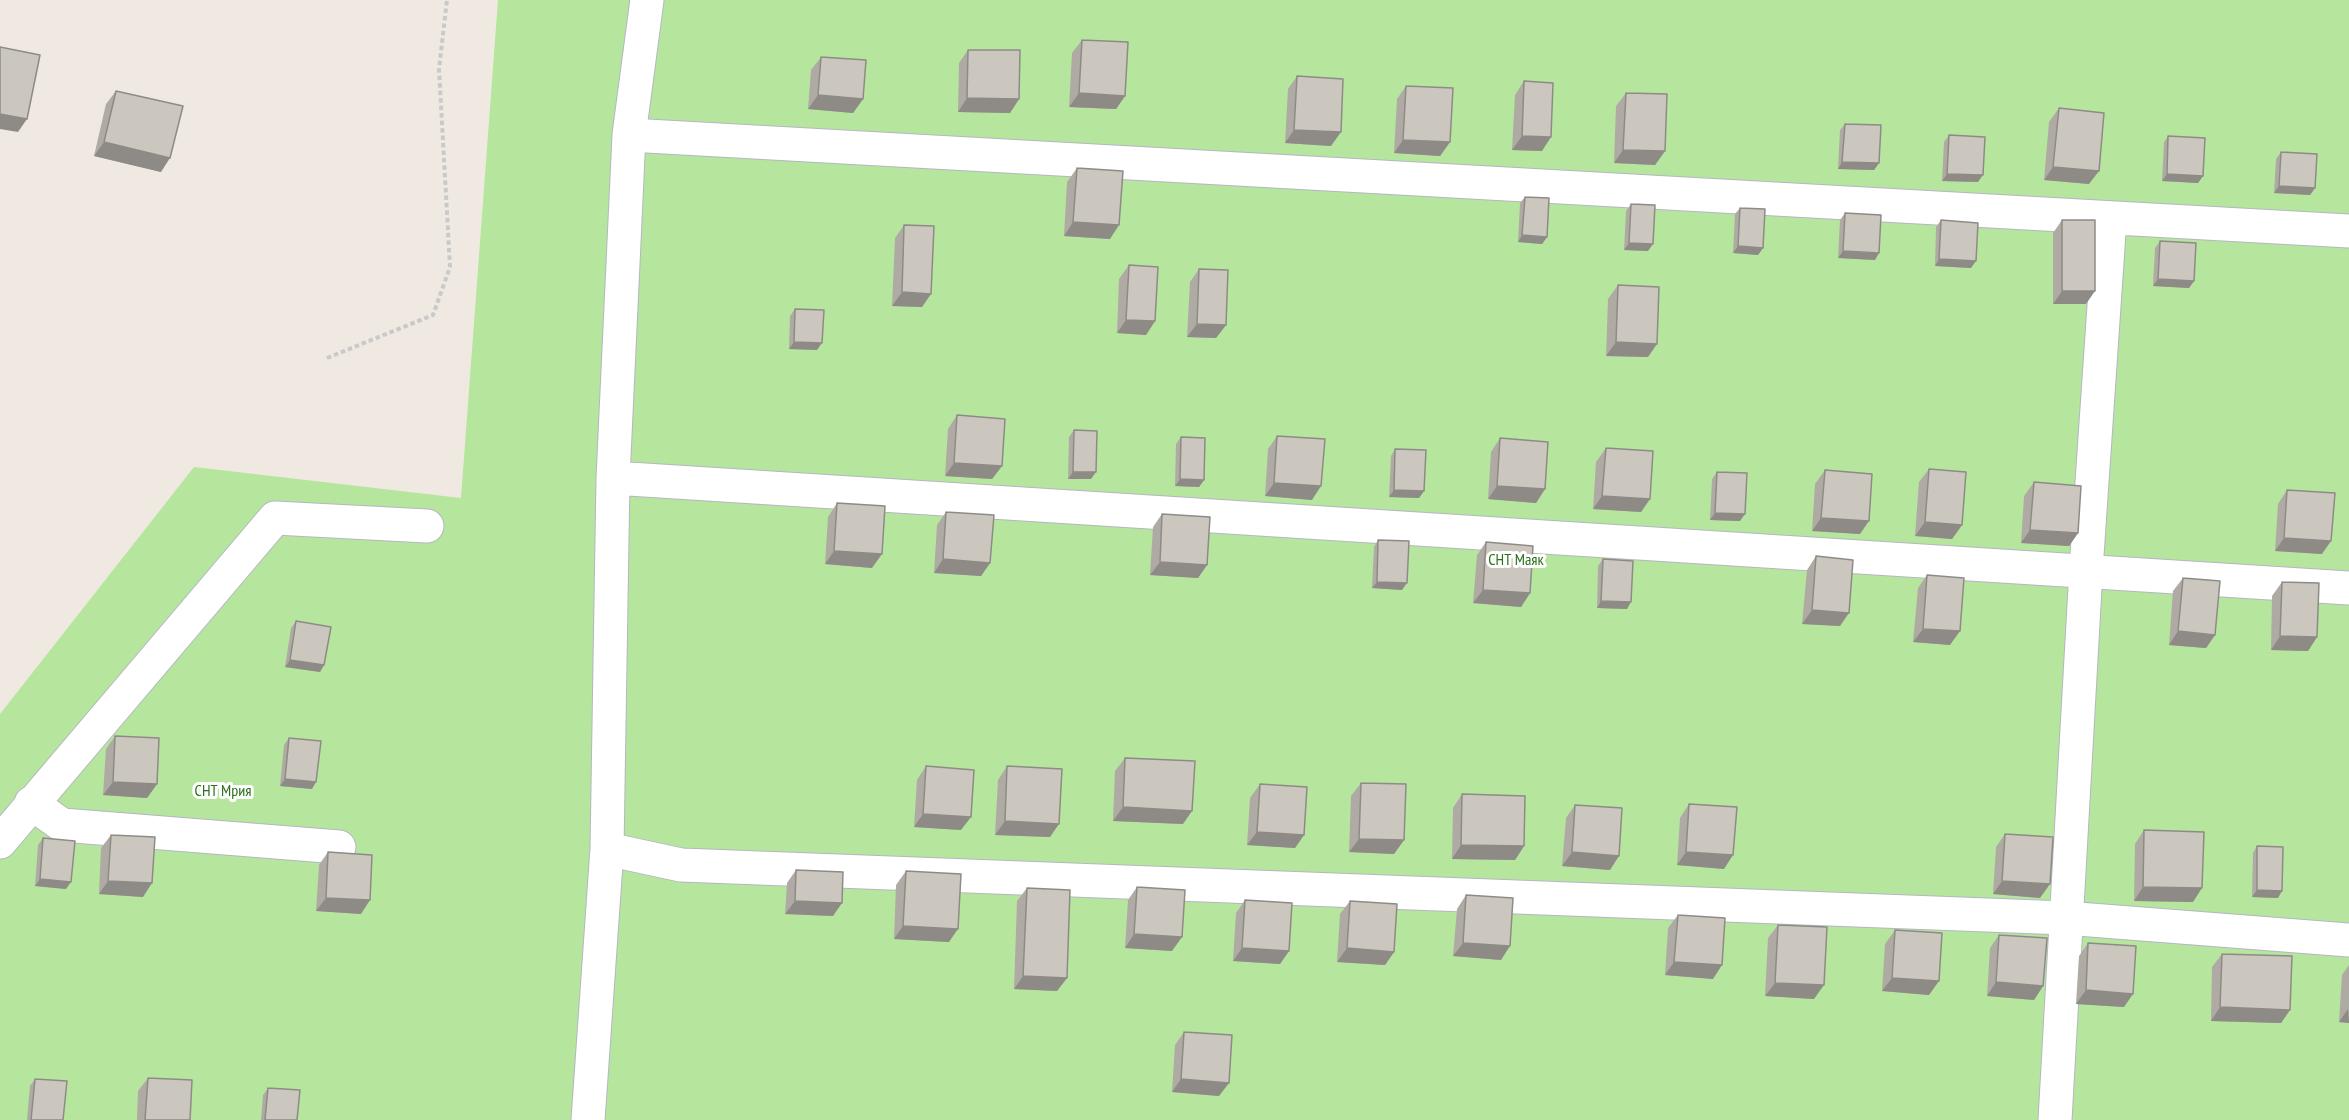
<!DOCTYPE html>
<meta charset="utf-8">
<style>
body{margin:0}
canvas{display:block;background:#efe9e1}
</style>
<canvas width="2349" height="1120"></canvas>
<script>
const ctx = document.querySelector('canvas').getContext('2d');
ctx.lineJoin = 'round';
function paint(path, color) {
  ctx.fillStyle = color;
  ctx.fill(path, 'evenodd');
}
function toPath(rows) {
  const path = new Path2D();
  for (const r of rows) {
    path.moveTo(r[0], r[1]);
    for (let i = 2; i < r.length; i += 2) path.lineTo(r[i], r[i + 1]);
  }
  return path;
}
function strokePath(path, color, width, dash) {
  ctx.strokeStyle = color;
  ctx.lineWidth = width;
  ctx.lineCap = dash ? 'butt' : 'round';
  ctx.setLineDash(dash || []);
  ctx.stroke(path);
}
function drawText(font, color, halo, rows, align = 'center') {
  ctx.font = font + ' "PT Sans Narrow",sans-serif';
  ctx.lineWidth = 6;
  ctx.setLineDash([]);
  ctx.textBaseline = 'middle';
  ctx.strokeStyle = halo;
  ctx.fillStyle = color;
  for (const [text, x, y, turn = 0] of rows) {
    ctx.save();
    ctx.translate(x, y);
    ctx.rotate((+turn || 0) * Math.PI / 180);
    ctx.textAlign = isNaN(turn) ? turn : align;
    if (halo) ctx.strokeText(text, 0, 0);
    ctx.fillText(text, 0, 0);
    ctx.restore();
  }
}
paint(toPath([
 [498,0,2349,0,2349,1120,0,1120,0,714,194,467,461,498]
]), '#b6e59e');
const minor = toPath([
 [629,135,2349,231],
 [613,478,2349,588],
 [31,803,62,825,339,847],
 [0,842,275,518,427,526],
 [607,849,681,865,2065,918,2349,940],
 [588,1120,607,849,613,478,629,135,647,0],
 [2055,1120,2086,570,2110,218]
]);
strokePath(minor, '#b4b7c1', 35);
strokePath(toPath([
 [327,358,433,315,450,267,439,69,447,0]
]), '#c9c9c9', 4, [4.5, 3]);
strokePath(minor, '#fff', 33);
paint(toPath([
 [1082,40,1125,96,1116,109,1069,107,1072,53],
 [968,50,1019,99,1010,113,958,112,959,63],
 [821,57,863,99,853,113,808,109,811,70],
 [1297,76,1331,146,1285,143,1288,89],
 [1524,81,1542,151,1512,150,1515,95],
 [1406,86,1450,142,1440,156,1394,153,1397,99],
 [116,91,161,172,94,156,106,104],
 [1626,93,1665,151,1655,165,1614,163,1616,106],
 [2059,108,2089,184,2044,180,2049,122],
 [1845,124,1879,163,1874,170,1838,169,1840,130],
 [1949,135,1978,182,1942,181,1944,142],
 [2168,136,2203,176,2198,183,2162,181,2164,142],
 [2281,152,2315,188,2310,195,2274,193,2276,159],
 [1077,168,1110,239,1064,236,1067,182],
 [1525,197,1547,237,1542,244,1518,242,1520,203],
 [1631,204,1648,251,1624,250,1626,211],
 [1740,208,1763,248,1758,255,1733,253,1735,214],
 [1845,213,1875,260,1838,258,1840,220],
 [1941,220,1971,268,1935,266,1936,227],
 [2062,220,2086,304,2053,304,2053,233],
 [904,225,922,307,892,306,895,238],
 [2160,241,2194,281,2189,288,2153,286,2155,248],
 [1129,265,1155,321,1146,335,1117,333,1119,279],
 [1199,269,1226,325,1216,338,1187,337,1190,282],
 [1618,285,1648,357,1606,356,1608,299],
 [795,309,817,350,789,349,790,316],
 [957,415,1002,466,992,479,945,476,948,429],
 [1074,430,1091,479,1068,479,1069,437],
 [1277,436,1312,500,1265,496,1268,449],
 [1181,437,1204,480,1199,487,1175,486,1176,444],
 [1500,438,1545,489,1536,503,1488,499,1491,452],
 [1606,448,1650,499,1641,512,1593,509,1596,462],
 [1395,449,1424,491,1419,498,1389,497,1391,456],
 [1929,469,1962,525,1952,539,1915,536,1919,482],
 [1825,470,1860,534,1812,531,1815,484],
 [1717,472,1740,521,1710,520,1712,479],
 [2034,482,2078,533,2069,546,2021,543,2024,496],
 [2287,490,2322,554,2275,551,2278,504],
 [837,503,872,568,825,564,828,517],
 [946,512,990,563,981,576,934,573,937,525],
 [1162,514,1207,565,1198,578,1150,575,1153,527],
 [1378,540,1402,590,1372,588,1374,547],
 [1486,542,1530,593,1521,607,1473,603,1477,555],
 [1816,556,1840,626,1802,624,1807,570],
 [1603,559,1627,609,1597,608,1598,566],
 [1927,575,1950,645,1913,642,1918,588],
 [2183,578,2215,635,2206,648,2169,645,2173,591],
 [2282,582,2317,637,2308,651,2271,650,2272,596],
 [296,621,324,665,320,672,285,667,291,628],
 [115,736,157,784,147,798,103,795,106,749],
 [289,738,312,789,280,786,284,745],
 [1125,758,1183,824,1113,821,1115,771],
 [926,766,961,830,914,827,917,780],
 [1007,766,1050,837,995,835,998,780],
 [1361,783,1404,840,1394,854,1349,852,1351,796],
 [1260,784,1304,835,1295,848,1247,845,1250,798],
 [1462,794,1524,846,1515,860,1452,859,1453,808],
 [1689,804,1724,869,1677,865,1680,818],
 [1575,805,1610,870,1562,866,1566,818],
 [2144,830,2193,902,2134,901,2135,844],
 [2005,834,2040,898,1993,894,1996,847],
 [111,835,143,897,99,894,101,848],
 [43,838,66,889,35,886,38,845],
 [2257,846,2278,898,2252,897,2253,853],
 [328,852,361,914,316,911,319,865],
 [796,870,833,916,785,914,787,883],
 [906,871,949,942,894,939,896,885],
 [1137,887,1172,951,1125,948,1128,900],
 [1027,888,1067,978,1057,991,1014,989,1017,901],
 [1466,895,1501,960,1453,956,1457,909],
 [1245,900,1289,951,1280,964,1233,961,1236,913],
 [1350,901,1394,952,1385,965,1337,962,1340,914],
 [1678,915,1713,979,1665,975,1668,928],
 [1778,925,1814,999,1765,996,1768,938],
 [1895,930,1929,995,1882,991,1885,944],
 [1999,935,2043,986,2034,1000,1987,996,1990,948],
 [2088,943,2124,1007,2076,1004,2079,956],
 [2222,954,2290,1010,2281,1023,2211,1021,2212,967],
 [2349,965,2349,1023,2339,1022,2342,975],
 [1184,1032,1219,1096,1172,1092,1175,1045],
 [148,1078,190,1120,137,1120,138,1091],
 [35,1079,63,1120,27,1120,30,1086],
 [268,1088,297,1120,261,1120,263,1095]
]), '#afaba4');
paint(toPath([
 [1079,93,1125,96,1116,109,1069,107],
 [818,95,863,99,853,113,808,109],
 [967,98,1019,99,1010,113,958,112],
 [0,114,27,119,18,132,0,129],
 [1294,130,1341,132,1331,146,1285,143],
 [1522,136,1551,137,1542,151,1512,150],
 [1403,140,1450,142,1440,156,1394,153],
 [104,142,170,158,161,172,94,156],
 [1623,150,1665,151,1655,165,1614,163],
 [1842,162,1879,163,1874,170,1838,169],
 [2053,167,2099,171,2089,184,2044,180],
 [1947,174,1983,175,1978,182,1942,181],
 [2167,174,2203,176,2198,183,2162,181],
 [2279,186,2315,188,2310,195,2274,193],
 [1073,222,1119,225,1110,239,1064,236],
 [1522,235,1547,237,1542,244,1518,242],
 [1629,243,1653,244,1648,251,1624,250],
 [1738,246,1763,248,1758,255,1733,253],
 [1843,251,1879,253,1875,260,1838,258],
 [1939,259,1976,261,1971,268,1935,266],
 [2158,279,2194,281,2189,288,2153,286],
 [2062,291,2095,291,2086,304,2053,304],
 [902,292,931,294,922,307,892,306],
 [1126,320,1155,321,1146,335,1117,333],
 [1197,324,1226,325,1216,338,1187,337],
 [794,342,822,343,817,350,789,349],
 [1616,342,1657,344,1648,357,1606,356],
 [954,463,1002,466,992,479,945,476],
 [1073,472,1096,472,1091,479,1068,479],
 [1180,479,1204,480,1199,487,1175,486],
 [1274,483,1321,486,1312,500,1265,496],
 [1497,486,1545,489,1536,503,1488,499],
 [1394,490,1424,491,1419,498,1389,497],
 [1602,496,1650,499,1641,512,1593,509],
 [1715,513,1745,514,1740,521,1710,520],
 [1821,518,1869,521,1860,534,1812,531],
 [1925,522,1962,525,1952,539,1915,536],
 [2030,530,2078,533,2069,546,2021,543],
 [2284,538,2331,541,2322,554,2275,551],
 [834,551,882,554,872,568,825,564],
 [943,559,990,563,981,576,934,573],
 [1160,562,1207,565,1198,578,1150,575],
 [1377,582,1407,583,1402,590,1372,588],
 [1483,590,1530,593,1521,607,1473,603],
 [1601,601,1631,602,1627,609,1597,608],
 [1812,610,1849,613,1840,626,1802,624],
 [1923,629,1960,631,1950,645,1913,642],
 [2178,631,2215,635,2206,648,2169,645],
 [2280,636,2317,637,2308,651,2271,650],
 [290,660,324,665,320,672,285,667],
 [285,779,316,782,312,789,280,786],
 [113,782,157,784,147,798,103,795],
 [1123,807,1192,811,1183,824,1113,821],
 [923,814,971,817,961,830,914,827],
 [1005,821,1059,824,1050,837,995,835],
 [1257,832,1304,835,1295,848,1247,845],
 [1359,839,1404,840,1394,854,1349,852],
 [1461,845,1524,846,1515,860,1452,859],
 [1572,852,1619,856,1610,870,1562,866],
 [1686,852,1733,855,1724,869,1677,865],
 [40,879,71,882,66,889,35,886],
 [108,881,152,883,143,897,99,894],
 [2002,881,2050,884,2040,898,1993,894],
 [2143,887,2202,888,2193,902,2134,901],
 [2257,890,2282,891,2278,898,2252,897],
 [326,898,370,900,361,914,316,911],
 [795,901,842,903,833,916,785,914],
 [903,926,958,929,949,942,894,939],
 [1134,934,1182,937,1172,951,1125,948],
 [1463,943,1510,946,1501,960,1453,956],
 [1242,948,1289,951,1280,964,1233,961],
 [1347,948,1394,952,1385,965,1337,962],
 [1674,962,1722,965,1713,979,1665,975],
 [1023,976,1067,978,1057,991,1014,989],
 [1892,978,1939,981,1929,995,1882,991],
 [1996,982,2043,986,2034,1000,1987,996],
 [1775,983,1824,985,1814,999,1765,996],
 [2086,990,2133,994,2124,1007,2076,1004],
 [2220,1007,2290,1010,2281,1023,2211,1021],
 [2348,1009,2349,1023,2339,1022],
 [1181,1079,1229,1083,1219,1096,1172,1092]
]), '#8e8b86');
const building = toPath([
 [1082,40,1128,42,1125,96,1079,93,1082,40],
 [0,47,40,55,27,119,0,114,0,47],
 [968,50,1020,50,1019,99,967,98,968,50],
 [821,57,866,60,863,99,818,95,821,57],
 [1297,76,1343,79,1341,132,1294,130,1297,76],
 [1524,81,1553,83,1551,137,1522,136,1524,81],
 [1406,86,1453,88,1450,142,1403,140,1406,86],
 [116,91,183,106,170,158,104,142,116,91],
 [1626,93,1667,94,1665,151,1623,150,1626,93],
 [2059,108,2104,113,2099,171,2053,167,2059,108],
 [1845,124,1881,125,1879,163,1842,162,1845,124],
 [1949,135,1985,137,1983,175,1947,174,1949,135],
 [2168,136,2205,138,2203,176,2167,174,2168,136],
 [2281,152,2317,154,2315,188,2279,186,2281,152],
 [1077,168,1123,171,1119,225,1073,222,1077,168],
 [1525,197,1549,198,1547,237,1522,235,1525,197],
 [1631,204,1655,205,1653,244,1629,243,1631,204],
 [1740,208,1765,209,1763,248,1738,246,1740,208],
 [1845,213,1881,215,1879,253,1843,251,1845,213],
 [1941,220,1978,223,1976,261,1939,259,1941,220],
 [2062,220,2095,220,2095,291,2062,291,2062,220],
 [904,225,934,226,931,294,902,292,904,225],
 [2160,241,2196,243,2194,281,2158,279,2160,241],
 [1129,265,1158,267,1155,321,1126,320,1129,265],
 [1199,269,1228,270,1226,325,1197,324,1199,269],
 [1618,285,1659,287,1657,344,1616,342,1618,285],
 [795,309,824,310,822,343,794,342,795,309],
 [957,415,1005,419,1002,466,954,463,957,415],
 [1074,430,1097,431,1096,472,1073,472,1074,430],
 [1277,436,1325,439,1321,486,1274,483,1277,436],
 [1181,437,1205,438,1204,480,1180,479,1181,437],
 [1500,438,1548,442,1545,489,1497,486,1500,438],
 [1606,448,1653,451,1650,499,1602,496,1606,448],
 [1395,449,1426,450,1424,491,1394,490,1395,449],
 [1929,469,1966,472,1962,525,1925,522,1929,469],
 [1825,470,1872,474,1869,521,1821,518,1825,470],
 [1717,472,1747,473,1745,514,1715,513,1717,472],
 [2034,482,2081,486,2078,533,2030,530,2034,482],
 [2287,490,2335,493,2331,541,2284,538,2287,490],
 [837,503,885,506,882,554,834,551,837,503],
 [946,512,994,515,990,563,943,559,946,512],
 [1162,514,1210,517,1207,565,1160,562,1162,514],
 [1378,540,1409,541,1407,583,1377,582,1378,540],
 [1486,542,1533,546,1530,593,1483,590,1486,542],
 [1816,556,1853,560,1849,613,1812,610,1816,556],
 [1603,559,1633,561,1631,602,1601,601,1603,559],
 [1927,575,1964,578,1960,631,1923,629,1927,575],
 [2183,578,2220,581,2215,635,2178,631,2183,578],
 [2282,582,2319,583,2317,637,2280,636,2282,582],
 [296,621,331,627,324,665,290,660,296,621],
 [115,736,159,738,157,784,113,782,115,736],
 [289,738,321,741,316,782,285,779,289,738],
 [1125,758,1195,761,1192,811,1123,807,1125,758],
 [926,766,974,770,971,817,923,814,926,766],
 [1007,766,1062,769,1059,824,1005,821,1007,766],
 [1361,783,1406,784,1404,840,1359,839,1361,783],
 [1260,784,1307,787,1304,835,1257,832,1260,784],
 [1462,794,1525,796,1524,846,1461,845,1462,794],
 [1689,804,1737,807,1733,855,1686,852,1689,804],
 [1575,805,1622,808,1619,856,1572,852,1575,805],
 [2144,830,2204,832,2202,888,2143,887,2144,830],
 [2005,834,2053,837,2050,884,2002,881,2005,834],
 [111,835,155,837,152,883,108,881,111,835],
 [43,838,75,841,71,882,40,879,43,838],
 [2257,846,2283,847,2282,891,2257,890,2257,846],
 [328,852,372,855,370,900,326,898,328,852],
 [796,870,843,872,842,903,795,901,796,870],
 [906,871,961,874,958,929,903,926,906,871],
 [1137,887,1185,890,1182,937,1134,934,1137,887],
 [1027,888,1070,890,1067,978,1023,976,1027,888],
 [1466,895,1513,898,1510,946,1463,943,1466,895],
 [1245,900,1292,903,1289,951,1242,948,1245,900],
 [1350,901,1397,904,1394,952,1347,948,1350,901],
 [1678,915,1725,918,1722,965,1674,962,1678,915],
 [1778,925,1827,927,1824,985,1775,983,1778,925],
 [1895,930,1942,933,1939,981,1892,978,1895,930],
 [1999,935,2047,938,2043,986,1996,982,1999,935],
 [2088,943,2136,946,2133,994,2086,990,2088,943],
 [2222,954,2292,956,2290,1010,2220,1007,2222,954],
 [1184,1032,1232,1035,1229,1083,1181,1079,1184,1032],
 [148,1078,192,1080,190,1120,145,1120,148,1078],
 [35,1079,67,1081,63,1120,31,1120,35,1079],
 [268,1088,300,1090,297,1120,265,1120,268,1088]
]);
paint(building, '#cbc7bf');
strokePath(building, '#8e8b86', 1.5);
drawText('16px', '#2c6e1b', '#fff', [
 ["СНТ Маяк",1516,560],
 ["СНТ Мрия",223,791]
]);
</script>
